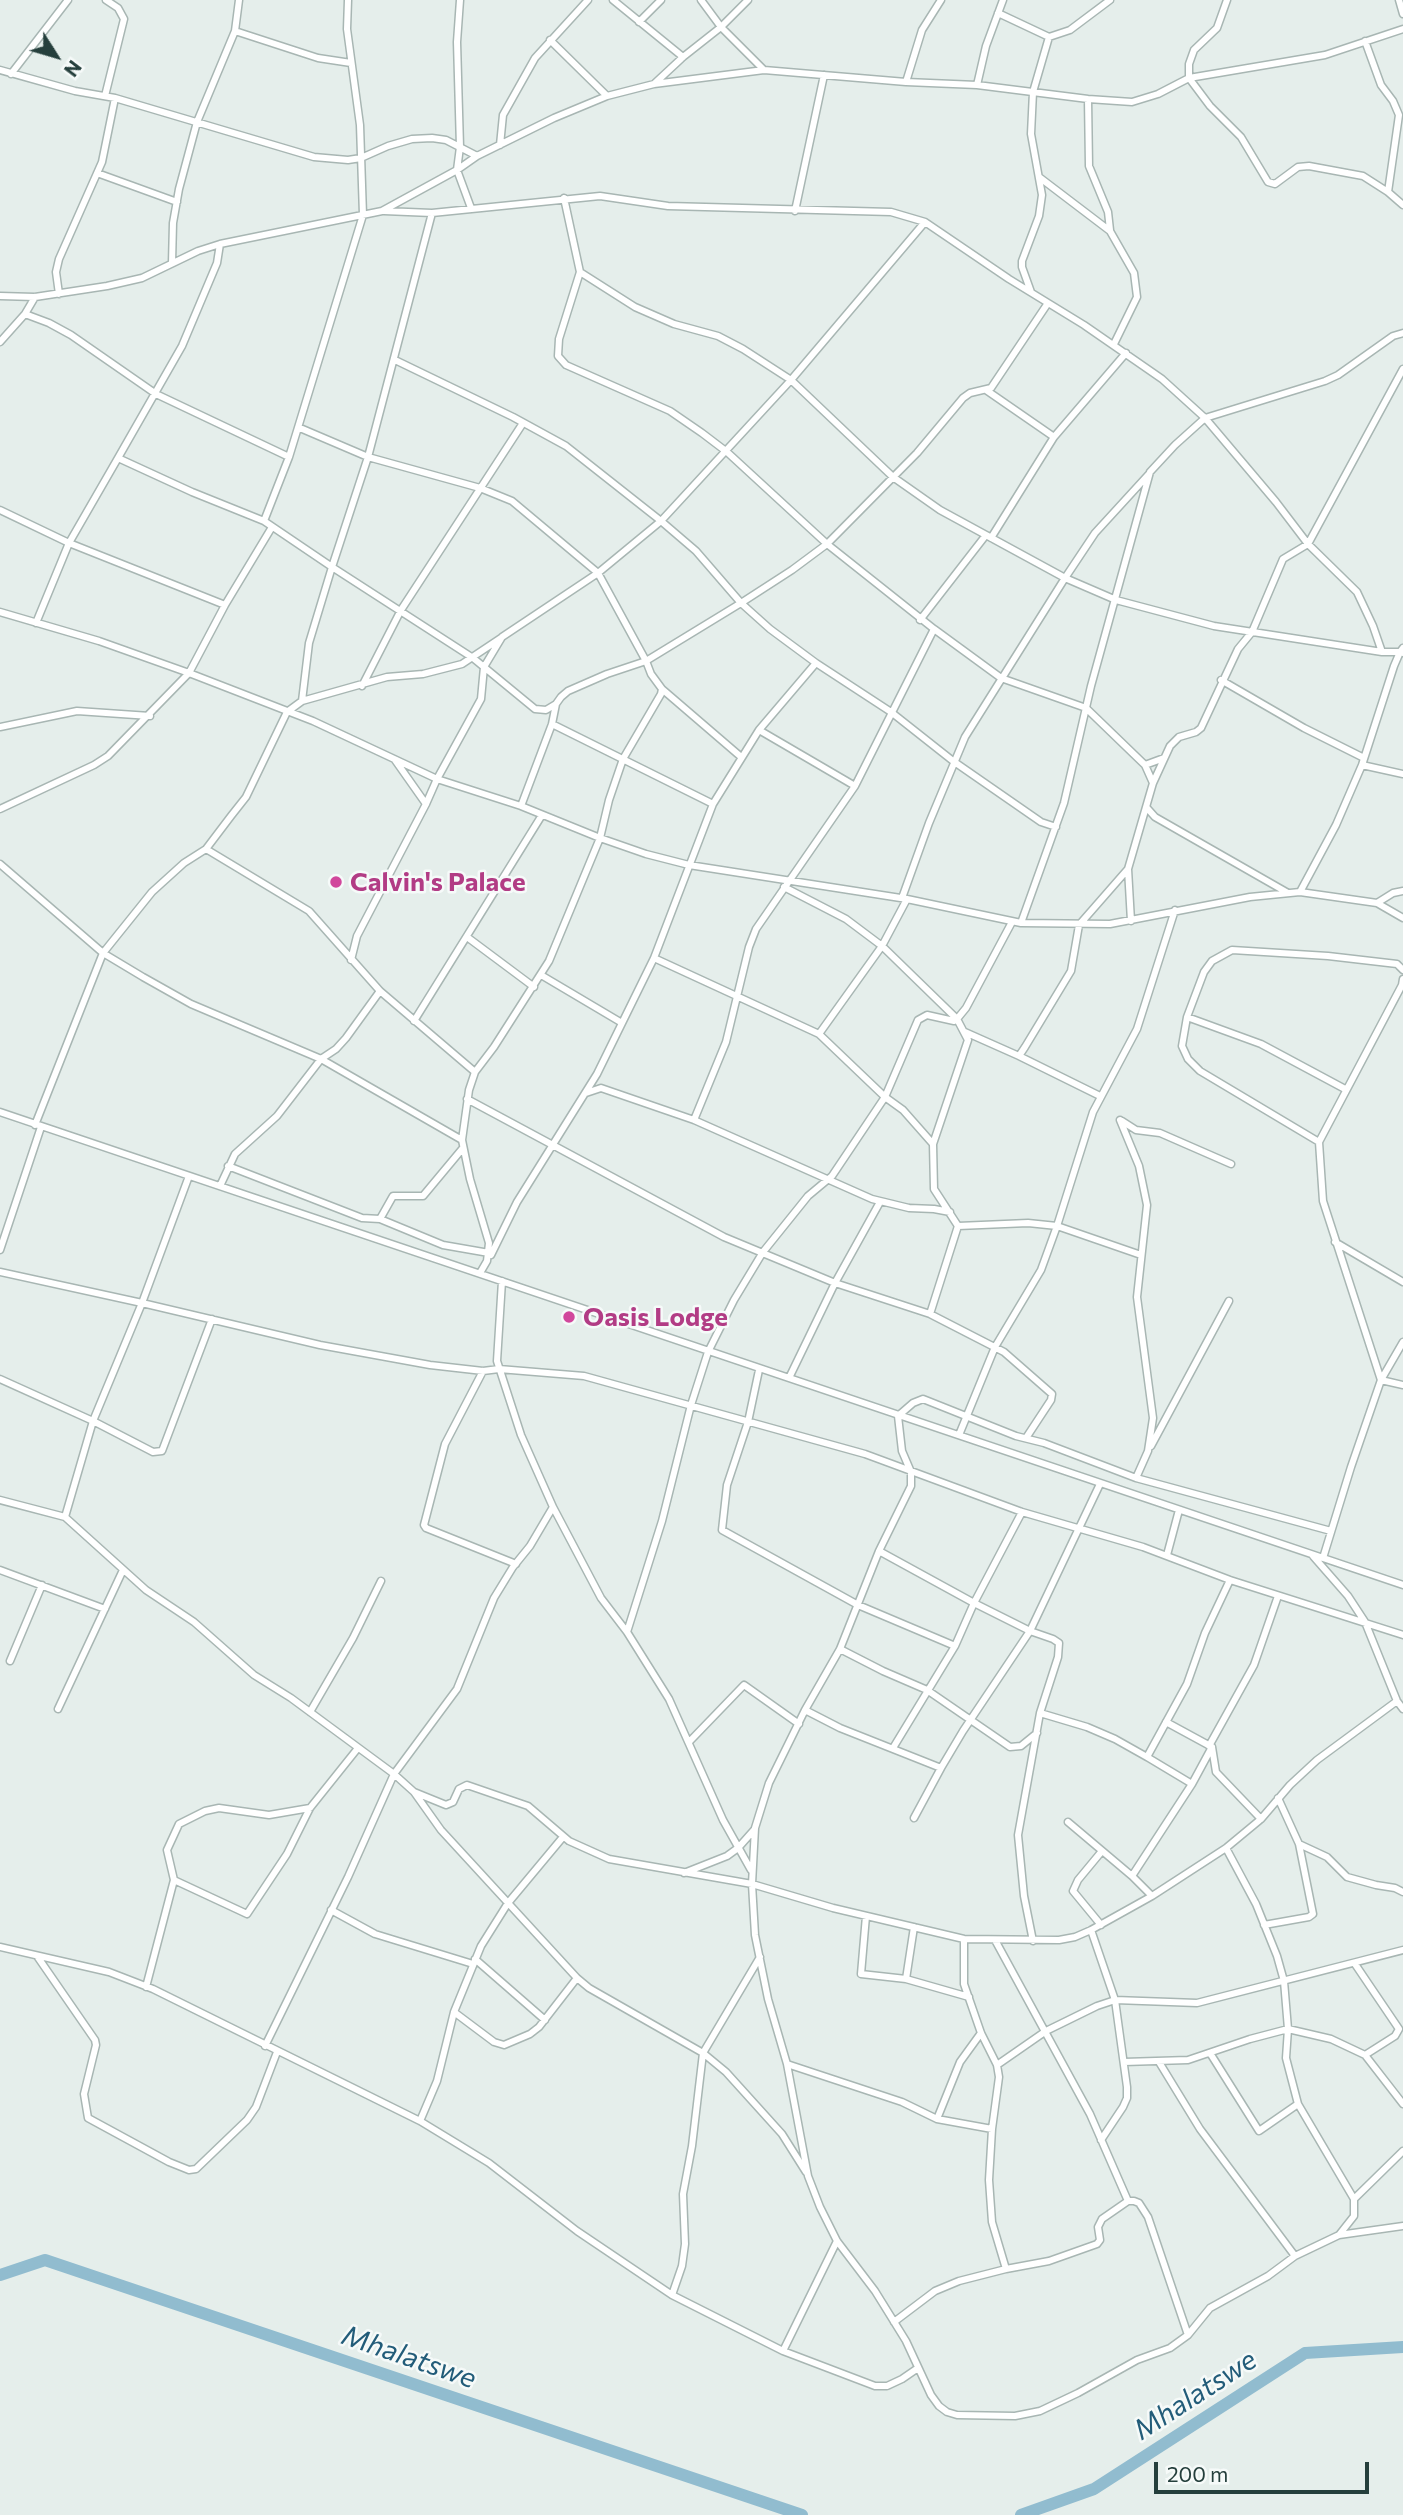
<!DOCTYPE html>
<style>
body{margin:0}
#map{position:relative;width:1403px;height:2515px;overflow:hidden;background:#e5eeeb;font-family:Commissioner,sans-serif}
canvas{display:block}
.north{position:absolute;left:21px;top:21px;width:70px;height:70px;-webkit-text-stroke:5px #f6faf9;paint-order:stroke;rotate:127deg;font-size:19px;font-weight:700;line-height:28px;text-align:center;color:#253f3c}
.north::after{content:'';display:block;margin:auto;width:24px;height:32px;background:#253f3c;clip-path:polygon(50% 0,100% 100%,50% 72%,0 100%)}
.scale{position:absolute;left:1154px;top:2462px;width:215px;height:32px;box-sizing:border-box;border:4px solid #253f3c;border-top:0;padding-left:9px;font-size:21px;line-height:24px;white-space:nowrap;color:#253f3c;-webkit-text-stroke:5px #f6faf9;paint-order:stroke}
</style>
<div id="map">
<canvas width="1403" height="2515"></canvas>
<div class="north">N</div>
<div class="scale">200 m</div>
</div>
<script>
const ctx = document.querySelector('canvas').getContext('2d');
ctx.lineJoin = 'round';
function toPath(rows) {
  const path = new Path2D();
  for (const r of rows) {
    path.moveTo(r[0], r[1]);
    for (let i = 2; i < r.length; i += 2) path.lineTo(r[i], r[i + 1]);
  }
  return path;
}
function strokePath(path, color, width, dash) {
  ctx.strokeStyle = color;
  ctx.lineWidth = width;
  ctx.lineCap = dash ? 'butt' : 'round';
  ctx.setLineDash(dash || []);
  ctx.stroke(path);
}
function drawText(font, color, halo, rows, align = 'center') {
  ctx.font = font + ' Commissioner,sans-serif';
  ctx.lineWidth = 5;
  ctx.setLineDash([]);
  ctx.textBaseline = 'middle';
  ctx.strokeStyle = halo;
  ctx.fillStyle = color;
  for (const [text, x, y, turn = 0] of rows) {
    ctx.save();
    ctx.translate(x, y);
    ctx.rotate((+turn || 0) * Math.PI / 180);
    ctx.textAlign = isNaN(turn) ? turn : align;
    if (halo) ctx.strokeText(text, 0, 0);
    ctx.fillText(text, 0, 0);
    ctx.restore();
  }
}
strokePath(toPath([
 [0,2275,45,2260,802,2515],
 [1021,2515,1094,2489,1305,2353,1403,2347]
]), '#91bccf', 12);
const street = toPath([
 [460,0,457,42,460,147,457,170,471,208],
 [613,0,683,57],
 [701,0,721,27,764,70],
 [1227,0,1217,28,1194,50,1189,64,1189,78,1210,106,1241,137,1268,182,1275,184,1298,167,1309,166,1363,176,1388,192,1403,205],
 [1399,0,1403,14],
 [998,13,1049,37],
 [639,22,661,0],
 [235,31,318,58,351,63],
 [550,40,607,96],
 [1365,41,1381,85,1393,101,1399,115,1388,192],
 [0,70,75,91,115,98,314,157,348,160,361,158,388,146,412,139,432,138,446,140,477,156],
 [11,74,68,0],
 [906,82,922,30,941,0],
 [654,84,683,57,721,27,748,0],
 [977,85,986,46,1003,0],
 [105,96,124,19,118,8,106,0],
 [1088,99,1089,166,1108,212,1110,230],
 [500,145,503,115,535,58,588,0],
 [97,173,177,202],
 [1039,177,1110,231,1134,273,1137,297,1114,344],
 [564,198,580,272,559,339,558,356,566,365,670,411,702,433,727,452,827,544,934,629,855,786,756,929,749,947,726,1042,694,1120],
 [384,211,432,213,600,196,668,206,891,212,925,222,1009,279,1084,325,1162,379,1205,418,1276,502,1308,544,1357,592,1373,626,1382,652,1400,652,1403,648],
 [795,211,824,75],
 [432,213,368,457,332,567,473,658,535,709,546,710,556,704],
 [220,244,217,263,182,346,118,458,192,492,264,521,289,457],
 [172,263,173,223,179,189,197,122,235,31,239,0],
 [580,272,635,307,674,324,718,336,743,349,791,380,893,477,940,510,1065,578,965,737,929,823,902,898],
 [1031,292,1022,267,1022,261,1039,216,1042,195,1031,134,1033,92,1049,37,1070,30,1110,0],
 [59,294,56,272,59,259,102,162,115,98],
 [0,296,35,297,107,286,142,278,198,251,220,244,382,211,457,170,477,156,554,118,607,96,654,84,764,70,906,82,977,85,1088,99,1132,102,1158,94,1189,78,1325,55,1403,29],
 [25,314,49,323,71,335,156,394,289,457,363,215,360,125,347,29,348,0],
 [0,342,25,314,35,297],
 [986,390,1054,437],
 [300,428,368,457,480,488,512,501,598,573,646,661,607,674,568,691,561,697,556,704,552,724,521,806],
 [1149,474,1095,533,1065,578,1116,600,1214,626,1382,652],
 [0,510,69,543,225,605,189,673,108,756,94,765,0,809],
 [264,521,332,567,309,643,302,701],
 [991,538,1054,437,1126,353],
 [225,605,272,527],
 [0,612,99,641,189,673,313,721,437,779,521,806,600,838,646,854,689,865,907,899,1021,923,1110,924,1250,897,1300,892,1377,903,1403,918],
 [920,620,986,535],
 [36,623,69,543,118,458],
 [934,629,1001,678,1086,708,1145,765,1153,783],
 [816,663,891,712,953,761,1041,822,1056,827],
 [1221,680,1304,728,1364,758],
 [362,686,401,610,523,423],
 [662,689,740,756],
 [0,727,77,711,150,716],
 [759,730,855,786],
 [395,760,426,804],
 [1145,765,1164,758],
 [1362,765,1403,774],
 [713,804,759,730,816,663,770,629,741,603,792,570,827,544,917,453,963,398,970,393,991,388,1048,303],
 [1147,808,1155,817,1288,893],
 [206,849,309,911,380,991,475,1072],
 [0,864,103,953,143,977,191,1004,321,1059,462,1140],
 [1128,869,1131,921],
 [784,887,846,919,882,946,957,1019,968,1040,933,1144,934,1189,958,1226,930,1314],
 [1300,892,1336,825,1362,765,1394,666,1400,652,1403,653],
 [1377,903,1393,893,1403,891],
 [1021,923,1064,803,1091,686,1150,472,1175,445,1205,418,1325,381,1338,375,1393,336,1403,333],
 [467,937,534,987],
 [654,958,819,1034,885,1097,903,1110,933,1144],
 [351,960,357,936,426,804,437,779,481,699,484,667,502,637,598,573,661,521,566,446,513,417,395,360],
 [541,975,622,1023],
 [1403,979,1402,985,1319,1142,1323,1201,1381,1380,1403,1385],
 [1187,1017,1261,1044,1345,1089],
 [414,1021,542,815],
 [965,1032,1019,1056,1025,1047,1071,971,1079,925,1128,869,1153,783,1170,746,1179,737,1196,732,1201,728,1238,649,1252,632,1283,559,1308,544,1403,369],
 [819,1034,882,946,907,899],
 [1019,1056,1100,1096],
 [586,1093,601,1088,694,1120,872,1199,909,1208,934,1209,950,1212],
 [467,1099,724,1237,835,1283,930,1314,1004,1352,1052,1394,1051,1400,1026,1438],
 [0,1112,1403,1585],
 [1120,1120,1139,1166,1147,1205,1137,1297,1153,1418,1148,1451,1136,1478,1044,1443,1016,1436,923,1399,913,1403,898,1416,902,1451,911,1472,911,1486,879,1551,840,1649,805,1710,769,1783,755,1828,752,1884,755,1935,768,1999,787,2064,808,2176,820,2207,837,2241,875,2291,906,2341,931,2395,939,2406,947,2412,957,2415,1015,2416,1040,2411,1078,2393,1137,2360,1170,2348,1188,2335,1210,2308,1268,2276,1295,2256,1339,2235,1354,2216,1354,2199,1298,2104,1286,2058,1288,2029,1284,1981,1277,1956,1256,1904,1226,1848],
 [1122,1121,1136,1130,1160,1133,1231,1164],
 [35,1125,103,953,152,892,184,863,206,849,231,816,246,797,287,712,302,701,387,677,423,674,462,664,501,638],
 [1319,1142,1200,1071,1188,1059,1182,1046,1187,1017,1204,972,1212,961,1232,950,1328,956,1397,964,1403,970],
 [228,1166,362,1218,380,1219,443,1245,489,1253],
 [189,1176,142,1303,320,1345,430,1365,483,1371,499,1369,584,1376,865,1454,1022,1512,1143,1547,1230,1580,1403,1635],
 [220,1186,235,1154,277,1116,321,1059,336,1049,346,1038,380,991],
 [380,1219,393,1196,423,1196,463,1148],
 [958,1226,1028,1223,1057,1226,1141,1255],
 [1335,1242,1403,1282],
 [0,1250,41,1127],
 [491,1255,517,1202,597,1074,654,958,713,804,552,724],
 [0,1272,142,1303,93,1421,65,1517],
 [480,1273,487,1261,489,1243,470,1179,462,1140,469,1090,475,1072,494,1047,549,961,600,838,609,800,623,759,661,694,662,689,651,674,646,661,741,603,696,551,661,521,791,380,925,222],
 [759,1370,748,1422,727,1485,722,1530,858,1605,955,1646],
 [483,1371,445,1444,424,1525,426,1528,516,1564],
 [789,1378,835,1283,880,1202],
 [0,1379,93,1421,153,1452,162,1451,212,1319],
 [959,1435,995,1347,1041,1270,1057,1226,1093,1112,1137,1029,1175,910],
 [1151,1446,1229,1301],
 [1136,1478,1331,1531],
 [0,1500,65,1517,146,1590,194,1622,254,1675,291,1698,394,1774,414,1792,441,1830,577,1978,589,1988,703,2053,726,2072,782,2134,806,2172],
 [553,1507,601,1598,627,1632,669,1699,723,1820,751,1870],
 [879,1551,974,1603,1030,1631,1053,1639,1059,1643,1058,1657,1040,1713,1018,1835,1024,1896,1033,1941],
 [1167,1555,1179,1510],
 [1313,1556,1348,1596,1365,1622,1397,1701,1403,1709],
 [1323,1558,1351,1467,1381,1380,1403,1342],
 [0,1570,105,1609],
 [627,1632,662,1521,691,1405,708,1352,734,1300,763,1252,808,1196,832,1176,885,1097,918,1020,927,1015,954,1021,957,1019,966,1008,1012,922],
 [840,1649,883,1671,927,1690,1010,1747,1021,1746,1037,1733],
 [10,1661,42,1585],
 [58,1709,123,1570],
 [805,1710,840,1728,941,1768,914,1818],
 [310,1712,353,1638,381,1581],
 [1040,1713,1087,1727,1115,1739,1147,1757,1187,1684,1205,1633,1230,1580],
 [1166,1722,1212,1747,1216,1772,1261,1819],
 [689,1742,744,1685,799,1724],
 [1209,1746,1254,1665,1278,1596],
 [893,1748,955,1646,974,1603,1022,1512],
 [1147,1757,1192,1784],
 [941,1768,963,1731,1030,1631,1100,1484],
 [414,1792,446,1805,453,1802,459,1789,467,1785,528,1806,569,1841,609,1859,752,1884,833,1908,964,1939,1059,1940,1075,1937,1091,1930,1152,1896,1226,1848,1261,1819,1290,1785,1317,1760,1397,1701],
 [1068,1822,1132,1876,1152,1896],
 [1299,1844,1327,1857,1347,1877,1376,1885,1395,1888,1403,1892],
 [684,1873,727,1856,738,1848,754,1830],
 [1132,1876,1192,1784,1212,1747],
 [174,1880,247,1914,287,1854,310,1808,358,1748],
 [331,1910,375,1934,473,1964],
 [866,1916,861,1974,906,1979,969,1997],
 [1101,1925,1073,1891,1078,1880,1102,1851],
 [1264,1925,1309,1917,1313,1914,1299,1844,1278,1798],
 [1091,1930,1115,2000,1127,2087,1127,2098,1123,2107,1101,2140],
 [964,1939,964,1984,981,2033,997,2065,999,2077,992,2129,989,2180,992,2222,1006,2269],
 [995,1940,1090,2114,1128,2201],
 [0,1947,109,1972,153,1989,420,2121,489,2163,577,2231,672,2295,783,2351,875,2386,887,2386,902,2379,918,2368],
 [37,1956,95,2040,96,2045,84,2094,88,2118,169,2162,189,2170,196,2169,247,2120,256,2107,277,2052],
 [475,1959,545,2020],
 [1355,1964,1399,2029,1395,2036,1365,2055],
 [906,1979,914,1927],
 [146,1987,174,1880,167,1850,179,1824,205,1811,219,1808,269,1815,310,1808],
 [454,2012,494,2042,504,2045,530,2034,539,2027,577,1978],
 [265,2046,348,1877,394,1774,457,1689,494,1598,513,1567,530,1546,553,1507,521,1435,497,1361,502,1281],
 [1210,2053,1259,2131,1298,2104],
 [1124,2062,1188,2060,1250,2039,1288,2029,1331,2039,1365,2055,1403,2104],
 [1159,2062,1200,2129,1295,2256],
 [787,2064,902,2102,937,2119,992,2129],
 [997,2065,1046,2031,1097,2006,1115,2000,1197,2003,1403,1950],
 [937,2119,960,2062,981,2033],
 [420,2121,437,2081,454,2012,481,1946,508,1903,563,1837],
 [1354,2199,1403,2151],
 [1339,2235,1403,2226],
 [672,2295,682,2266,685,2244,683,2194,692,2146,703,2053,760,1957],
 [894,2322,935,2291,959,2281,1006,2269,1049,2261,1097,2244,1100,2240,1098,2227,1102,2219,1128,2201,1134,2201,1139,2203,1148,2217,1188,2335],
 [783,2351,837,2241]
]);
strokePath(street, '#a8b6b3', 9);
strokePath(street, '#fff', 6);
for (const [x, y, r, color] of [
 [336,882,7,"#d1479c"],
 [569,1317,7,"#d1479c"]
]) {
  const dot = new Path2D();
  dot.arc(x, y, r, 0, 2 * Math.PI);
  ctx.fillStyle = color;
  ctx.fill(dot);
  strokePath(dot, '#f6faf9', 2.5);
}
drawText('bold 26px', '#b23c85', '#f6faf9', [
 ["Calvin's Palace",350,882],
 ["Oasis Lodge",583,1317]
], 'left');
drawText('italic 28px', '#225c79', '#f6faf9', [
 ["Mhalatswe",409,2357,19],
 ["Mhalatswe",1195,2395,-33]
]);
</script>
